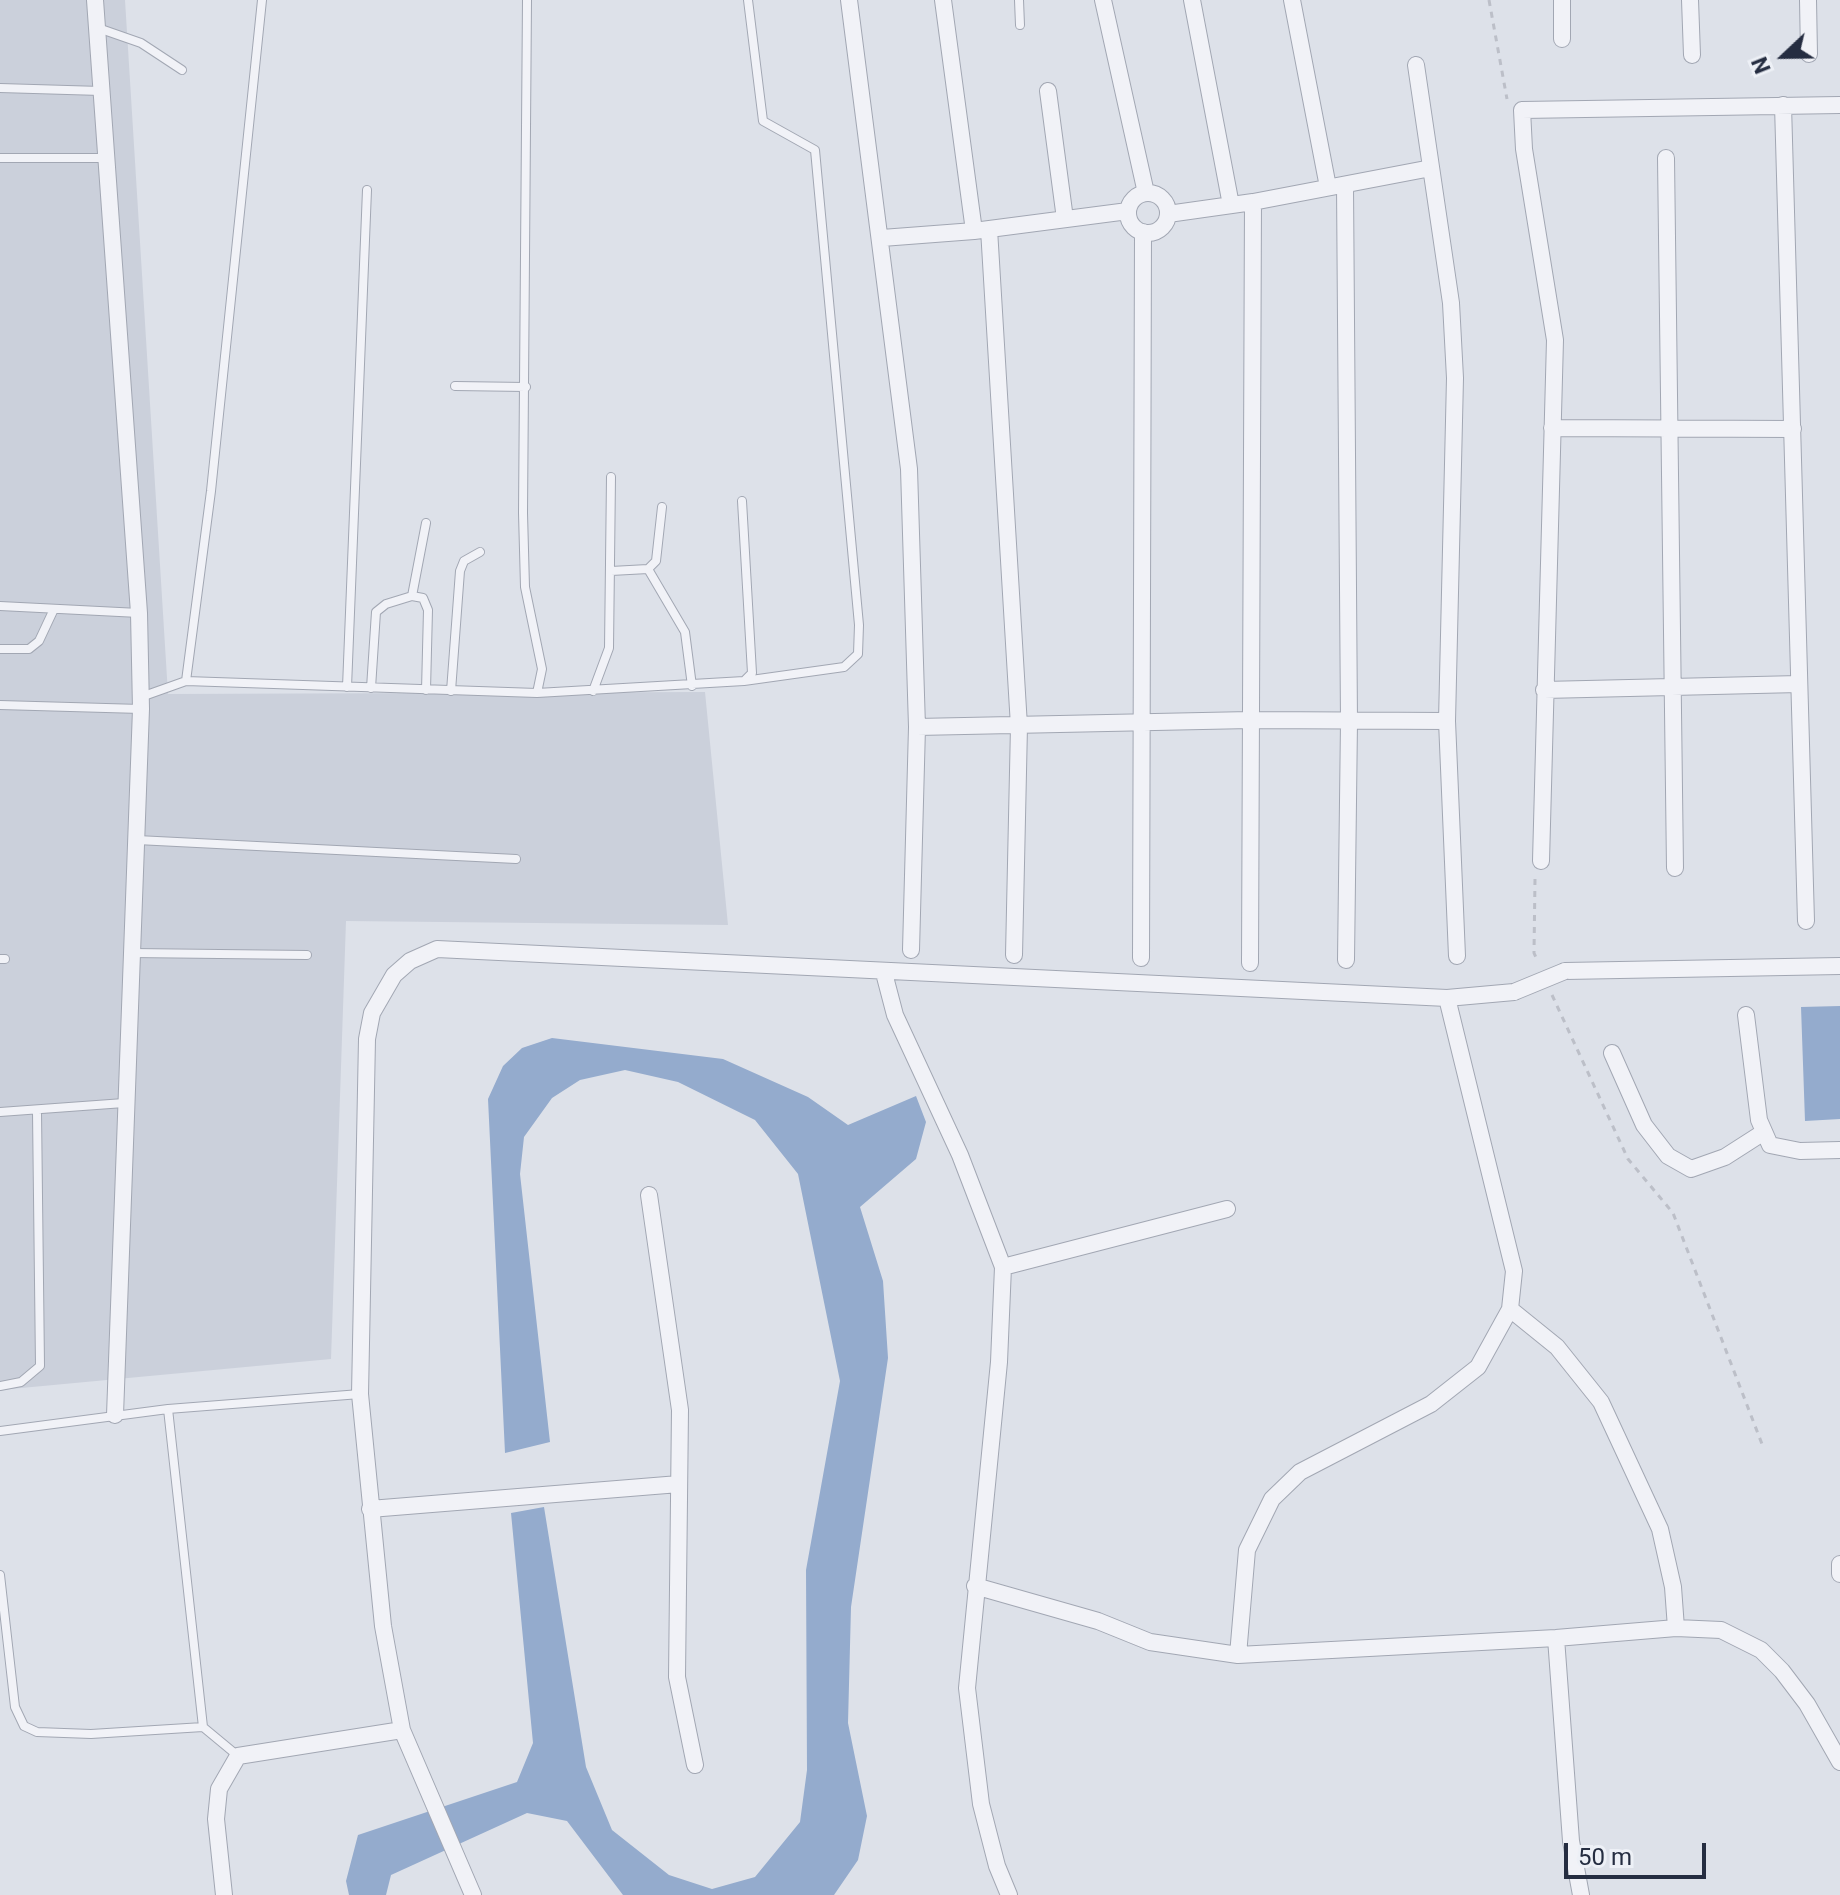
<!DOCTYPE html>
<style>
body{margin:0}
#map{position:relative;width:1840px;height:1895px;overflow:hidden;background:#dde1e9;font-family:Roboto,sans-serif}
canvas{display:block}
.north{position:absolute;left:1744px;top:16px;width:80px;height:80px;-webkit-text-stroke:6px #edf0f6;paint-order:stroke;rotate:248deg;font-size:22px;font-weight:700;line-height:32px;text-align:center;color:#252d41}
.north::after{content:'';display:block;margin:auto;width:28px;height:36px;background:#252d41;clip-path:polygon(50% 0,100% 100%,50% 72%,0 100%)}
.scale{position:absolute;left:1564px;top:1843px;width:142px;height:36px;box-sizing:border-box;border:4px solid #252d41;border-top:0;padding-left:10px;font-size:24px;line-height:28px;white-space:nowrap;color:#252d41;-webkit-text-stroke:6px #edf0f6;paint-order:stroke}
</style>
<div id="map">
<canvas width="1840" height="1895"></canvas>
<div class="north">N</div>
<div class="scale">50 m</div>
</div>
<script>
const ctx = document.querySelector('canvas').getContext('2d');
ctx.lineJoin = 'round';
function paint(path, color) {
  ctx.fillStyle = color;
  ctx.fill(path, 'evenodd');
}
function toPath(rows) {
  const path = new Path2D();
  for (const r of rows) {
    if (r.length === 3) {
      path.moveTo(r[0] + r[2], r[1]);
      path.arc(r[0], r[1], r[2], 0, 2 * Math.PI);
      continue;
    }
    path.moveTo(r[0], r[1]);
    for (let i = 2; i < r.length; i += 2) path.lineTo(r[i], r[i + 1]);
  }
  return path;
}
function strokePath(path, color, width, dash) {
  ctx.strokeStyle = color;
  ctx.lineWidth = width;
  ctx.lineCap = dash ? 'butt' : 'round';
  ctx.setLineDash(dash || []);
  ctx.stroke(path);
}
paint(toPath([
 [0,0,125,0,168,694,705,692,728,925,346,921,331,1359,0,1390]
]), '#cbd0db');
paint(toPath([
 [1840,1006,1840,1119,1805,1121,1801,1007],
 [552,1038,723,1059,808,1097,848,1125,916,1096,926,1122,916,1159,860,1207,883,1281,888,1358,851,1607,848,1723,867,1816,858,1860,834,1895,623,1895,567,1821,527,1813,391,1875,386,1895,349,1895,346,1881,358,1835,517,1782,533,1743,511,1513,544,1507,586,1767,612,1830,669,1875,712,1889,755,1877,800,1822,807,1770,806,1570,840,1381,798,1174,755,1120,678,1082,625,1070,580,1080,552,1098,524,1137,520,1174,550,1442,505,1453,488,1099,503,1066,522,1048]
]), '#94abcd');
const lane = toPath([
 [527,0,523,513,525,587,542,669,537,693],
 [1019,0,1020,25],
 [98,28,141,43,182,70],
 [0,88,101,91],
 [0,158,105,158],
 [455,386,526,387],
 [648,569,685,632,692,686],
 [611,571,648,569,656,561,662,507],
 [412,596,426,523],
 [0,606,139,613],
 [0,649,29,649,39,641,54,609],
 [186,681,211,491,262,0],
 [744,681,844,667,858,654,859,625,815,150,763,121,748,0],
 [347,687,367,190],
 [371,688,376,612,386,604,412,596,423,598,428,610,426,690],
 [451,691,460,571,464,561,480,552],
 [593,691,609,648,611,477],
 [141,697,186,681,537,693,744,681,752,673,742,501],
 [0,705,141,709],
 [137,840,516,859],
 [132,953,307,955],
 [0,959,5,959],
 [0,1112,124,1103],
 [0,1386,21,1382,40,1366,37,1112],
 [168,1409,203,1727],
 [0,1431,168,1409,360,1394],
 [0,1575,15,1707,24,1726,37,1732,91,1734,203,1727,238,1756]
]);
const street = toPath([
 [95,0,139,613,141,709,115,1415],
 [849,0,909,469,917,727,911,950],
 [943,0,974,231],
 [1103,0,1146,193],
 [1192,0,1231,205],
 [1292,0,1328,187],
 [1690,0,1692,55],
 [1808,0,1809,54],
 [1562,39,1562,0],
 [1416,65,1451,303,1455,378,1447,721,1457,956],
 [1048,91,1065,219],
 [1783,105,1806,921],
 [1666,158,1675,868],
 [1345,186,1349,722,1346,960],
 [1148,213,20],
 [1168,214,1253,202,1431,168],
 [989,229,1019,726,1014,955],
 [882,238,974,231,1128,211],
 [1552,428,1793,429],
 [1544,690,1799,684],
 [917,727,1250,720,1447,721],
 [1541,861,1555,340,1524,149,1522,110,1840,105],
 [1141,958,1143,232],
 [1250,963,1253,202],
 [1565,971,1840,966],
 [884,973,895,1015,960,1155,1003,1267,999,1362,967,1688,981,1804,997,1866,1009,1895],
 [1746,1015,1759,1120,1770,1145,1800,1151,1840,1150],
 [1612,1053,1644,1125,1668,1156,1691,1169,1725,1157,1764,1132],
 [649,1195,680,1410,677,1677,695,1765],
 [1003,1267,1227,1209],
 [1510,1309,1557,1347,1601,1402,1660,1529,1673,1587,1676,1628],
 [370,1509,679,1484],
 [1840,1564,1840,1574],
 [975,1586,1098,1621,1150,1642,1238,1655,1556,1638,1676,1628,1721,1630,1761,1650,1782,1671,1807,1704,1840,1762],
 [1556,1638,1571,1841,1581,1895],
 [1238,1655,1247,1550,1272,1499,1300,1472,1431,1404,1478,1367,1510,1309,1514,1271,1447,998],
 [224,1895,216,1819,219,1789,238,1756,402,1730],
 [473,1895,402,1730,383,1626,360,1394,367,1039,372,1013,394,975,410,961,437,949,1447,998,1514,992]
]);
strokePath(lane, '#a2a7b3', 10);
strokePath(street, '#a2a7b3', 18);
strokePath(toPath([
 [1489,0,1507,99],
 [1535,879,1534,953,1538,962],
 [1552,995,1628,1159,1673,1213,1762,1444]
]), '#bcbfc8', 3, [6, 6]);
strokePath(lane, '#f1f2f7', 8);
strokePath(street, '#f1f2f7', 16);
const streetBridge = toPath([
 [1514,992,1565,971]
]);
strokePath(streetBridge, '#a2a7b3', 18, []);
strokePath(streetBridge, '#f1f2f7', 16);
</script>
